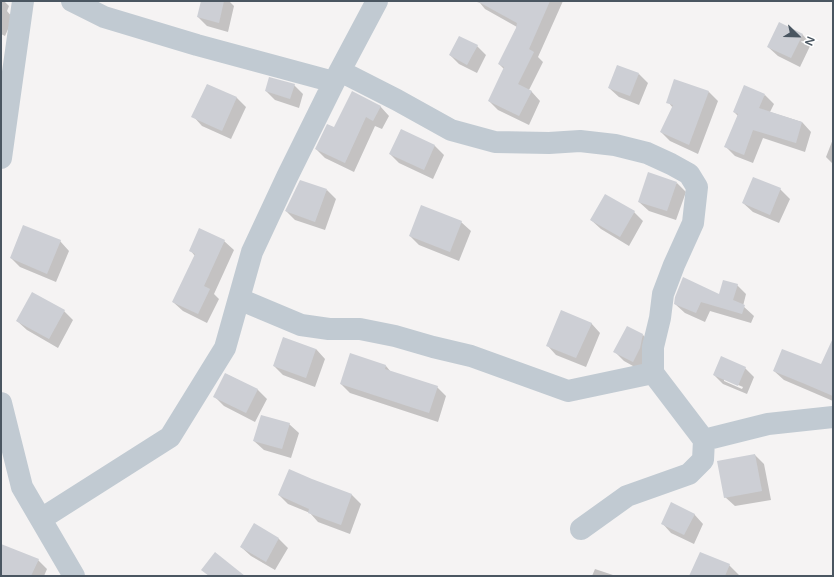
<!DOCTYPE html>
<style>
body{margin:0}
#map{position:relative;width:834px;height:577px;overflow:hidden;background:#f5f3f3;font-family:"Varela Round",sans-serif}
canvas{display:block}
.frame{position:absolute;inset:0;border:2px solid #4a5661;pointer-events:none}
.north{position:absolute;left:778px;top:16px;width:40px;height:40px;-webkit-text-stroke:3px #fff;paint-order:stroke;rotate:113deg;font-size:11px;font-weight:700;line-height:16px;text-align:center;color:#4a5661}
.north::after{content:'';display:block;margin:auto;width:14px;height:18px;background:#4a5661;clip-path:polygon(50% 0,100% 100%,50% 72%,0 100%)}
</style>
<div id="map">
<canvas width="834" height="577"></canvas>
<div class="frame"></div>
<div class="north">N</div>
</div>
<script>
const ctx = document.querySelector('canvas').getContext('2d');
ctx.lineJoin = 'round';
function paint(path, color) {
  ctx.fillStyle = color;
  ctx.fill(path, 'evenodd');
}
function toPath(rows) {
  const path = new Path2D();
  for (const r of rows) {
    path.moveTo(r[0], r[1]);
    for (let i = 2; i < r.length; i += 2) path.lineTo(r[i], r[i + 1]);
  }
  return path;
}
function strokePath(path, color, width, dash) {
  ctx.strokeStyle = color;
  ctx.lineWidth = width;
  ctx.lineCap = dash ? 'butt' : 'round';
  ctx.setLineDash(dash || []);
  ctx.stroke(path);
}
paint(toPath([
 [1,1,4,1,9,6,7,11,13,18,5,36,1,34],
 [202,1,229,1,234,6,228,32,207,26,198,17],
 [474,1,563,1,538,57,543,62,529,90,531,91,540,101,529,125,498,110,489,101,504,69,499,64,517,27,485,9,480,3],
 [802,34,811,44,800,67,778,56,768,47],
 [477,46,486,55,477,73,459,64,450,55],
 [639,74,648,83,639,105,619,97,609,88],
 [207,85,237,98,246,107,231,139,202,126,193,116],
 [294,85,303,94,299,108,275,100,266,91],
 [709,92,718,101,698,154,670,141,661,132,673,108,668,102],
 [765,95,774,104,770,112,802,122,811,132,805,152,763,138,753,163,735,156,726,147,738,116,734,112],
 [380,106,389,116,382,129,375,126,354,172,325,158,316,149,334,128],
 [401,130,435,146,444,155,433,179,399,163,390,154],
 [833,139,833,164,826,157],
 [677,183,686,192,676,220,649,211,639,202],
 [780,189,790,199,779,223,753,212,743,203],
 [327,190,336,199,325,230,295,220,286,211],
 [634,212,643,221,629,246,601,229,591,220],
 [461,222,471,231,459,261,419,245,410,236],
 [60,241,69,251,56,282,20,267,11,258],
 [224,241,234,250,214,294,219,299,207,323,183,311,173,302,195,256,190,250],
 [737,285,746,294,743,306,754,316,751,323,710,311,705,322,685,313,675,304,719,295],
 [64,311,73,320,58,348,27,330,17,321],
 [591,323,600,333,586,367,556,355,547,345],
 [643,335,652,344,642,371,624,361,615,352],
 [316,349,325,359,315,387,283,375,274,366],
 [833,363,833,401,784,380,774,371,821,366],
 [386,366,391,372,437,387,446,396,438,422,350,393,341,384],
 [745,368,754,377,747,394,723,384,714,375],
 [724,379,743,387,742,389,724,381],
 [226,374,258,390,267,399,255,422,224,406,215,397],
 [289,424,299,433,291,458,264,450,254,441],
 [755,455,764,464,771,500,735,506,725,497],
 [312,480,352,495,361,504,350,534,318,522,310,513,288,504,279,495],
 [694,514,703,524,694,544,671,533,662,523],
 [255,525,279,539,288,548,275,570,251,556,241,547],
 [1,553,38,560,47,569,44,576,1,576],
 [729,565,739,575,738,576,691,576],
 [595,569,616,576,592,576]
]), '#0003');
paint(toPath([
 [201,1,224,1,219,23,197,17],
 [477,1,550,1,529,49,534,52,518,84,532,91,519,116,488,101,504,67,498,64,516,28,517,23],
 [779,22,803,34,791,58,767,47],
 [459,36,478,45,467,65,449,55],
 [617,65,639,73,630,96,608,88],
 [269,77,295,84,290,99,265,91],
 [674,79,709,91,689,145,660,132,673,105,666,103],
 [207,84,237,97,222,131,191,117],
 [744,85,765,94,759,108,802,122,796,143,753,130,744,155,724,147,738,114,733,112],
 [352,91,381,106,373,121,366,117,345,163,315,149,327,124,334,127],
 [401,129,435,145,424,170,389,154],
 [648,172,677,182,667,211,638,202],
 [753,177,781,188,770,215,742,203],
 [300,180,327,189,315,222,285,211],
 [605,194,635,211,620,237,590,220],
 [421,205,462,221,450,252,409,236],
 [23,225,61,240,47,274,10,258],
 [199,228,225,240,204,286,210,289,198,314,172,302,195,254,189,251],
 [683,277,719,294,723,280,738,284,733,300,745,305,742,314,701,302,696,313,674,304,675,297],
 [32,292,65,310,49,339,16,321],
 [561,310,592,323,576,358,546,346],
 [627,326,643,334,640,348,633,362,613,352],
 [283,337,316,349,306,378,273,366],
 [833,338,833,396,805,384,773,371,782,349,821,364],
 [350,353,386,365,385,369,438,386,429,413,340,384],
 [721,356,746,367,738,386,713,375],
 [225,373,258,389,246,413,213,397],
 [261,415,290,423,282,449,253,441],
 [755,454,762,491,724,498,717,461],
 [289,469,312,479,352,494,341,525,308,513,309,509,278,495],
 [671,502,695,514,684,535,661,524],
 [254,523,279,538,266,562,240,547],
 [1,544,39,559,31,576,1,576],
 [215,552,245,576,209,576,201,570],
 [700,552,730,564,725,576,689,576]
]), '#cdcfd5');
strokePath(toPath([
 [340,71,397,100,451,130,495,142,549,143,580,141,615,145,647,153,671,164,689,174,697,187,693,223,674,265,663,294,660,318,653,347,653,373],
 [334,82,377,1],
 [1,158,23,1],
 [239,299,301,325,329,329,360,329,395,336,433,347,471,356,568,391,653,373,704,440,768,424,833,417],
 [1,403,22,487,74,576],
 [41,519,170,437,225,348,252,252,287,177,334,82,197,45,104,17,72,1],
 [581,529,627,496,689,474,703,460,704,440]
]), '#c1cad2', 22);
</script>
